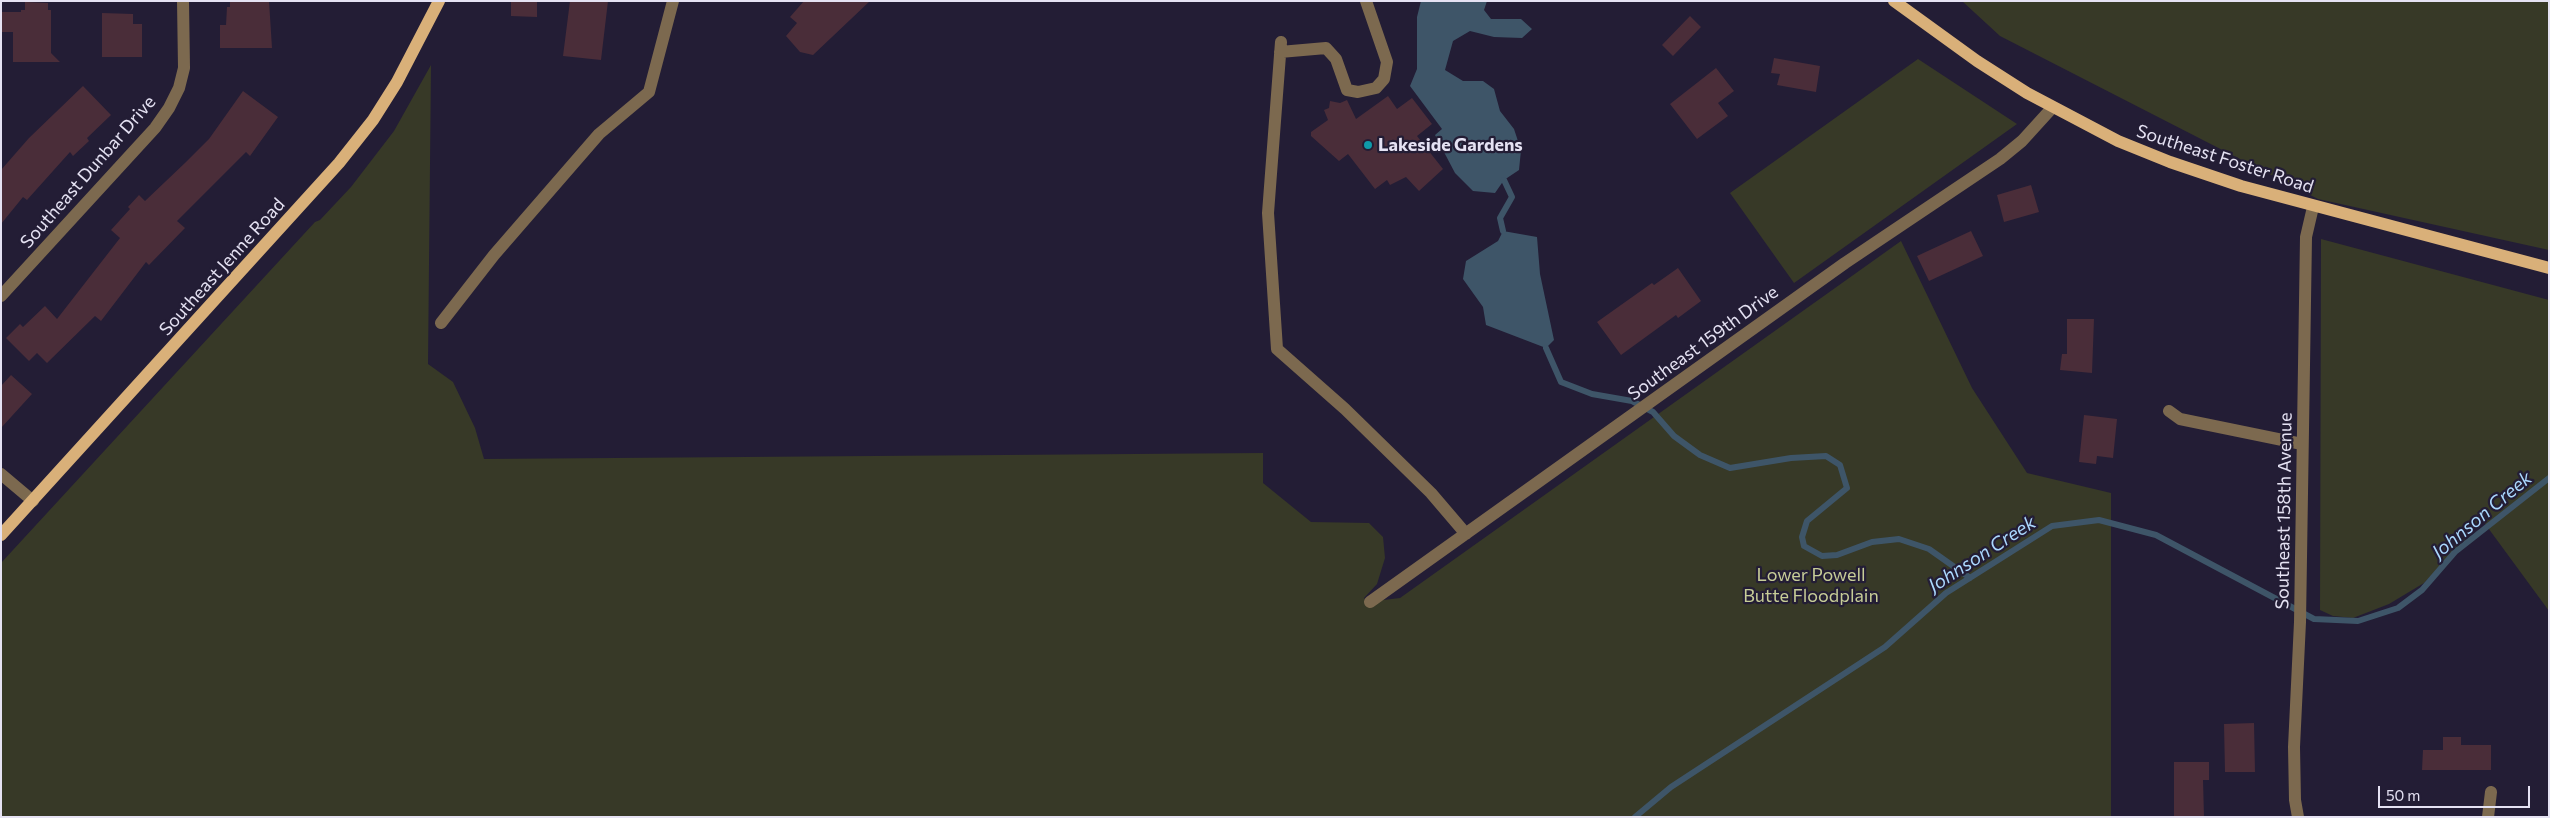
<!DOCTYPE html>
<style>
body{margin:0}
#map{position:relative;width:2550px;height:818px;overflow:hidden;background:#231d35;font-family:Commissioner,sans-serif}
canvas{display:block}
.frame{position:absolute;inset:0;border:2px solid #e5e2f3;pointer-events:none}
.scale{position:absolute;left:2378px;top:786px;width:152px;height:22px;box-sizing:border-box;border:2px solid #e5e2f3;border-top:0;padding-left:6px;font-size:15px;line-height:18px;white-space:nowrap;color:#e5e2f3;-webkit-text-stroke:4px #231d35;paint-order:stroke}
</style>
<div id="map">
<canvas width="2550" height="818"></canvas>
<div class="frame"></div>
<div class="scale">50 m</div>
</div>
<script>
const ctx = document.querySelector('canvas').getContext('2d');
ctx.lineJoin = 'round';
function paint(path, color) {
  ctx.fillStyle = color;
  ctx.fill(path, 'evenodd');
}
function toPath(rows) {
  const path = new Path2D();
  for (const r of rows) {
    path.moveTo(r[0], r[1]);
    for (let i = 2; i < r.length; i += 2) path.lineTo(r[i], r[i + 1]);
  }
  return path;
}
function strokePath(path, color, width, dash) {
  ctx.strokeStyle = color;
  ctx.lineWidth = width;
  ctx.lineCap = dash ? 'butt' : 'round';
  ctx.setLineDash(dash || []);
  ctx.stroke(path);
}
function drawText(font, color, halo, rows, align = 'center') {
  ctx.font = font + ' Commissioner,sans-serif';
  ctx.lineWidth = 4.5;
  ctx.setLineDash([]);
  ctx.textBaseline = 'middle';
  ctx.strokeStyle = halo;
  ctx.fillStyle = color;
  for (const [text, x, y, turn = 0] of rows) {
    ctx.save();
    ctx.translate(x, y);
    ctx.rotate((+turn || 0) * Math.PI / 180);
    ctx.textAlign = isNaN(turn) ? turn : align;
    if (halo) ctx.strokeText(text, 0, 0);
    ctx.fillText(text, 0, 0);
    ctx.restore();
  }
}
paint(toPath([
 [1962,1,2549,1,2549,250,2318,199,2000,36],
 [1918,59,2017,124,1794,283,1730,193],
 [431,65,428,364,453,382,475,428,484,459,1263,453,1263,483,1311,522,1369,523,1383,537,1385,558,1377,584,1364,598,1367,602,1400,598,1901,241,1972,388,2027,473,2111,493,2111,817,1,817,1,563,315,222,320,220,351,187,394,131],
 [2321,239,2549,300,2549,611,2483,521,2424,583,2389,604,2353,618,2333,616,2320,610]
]), '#373927');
paint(toPath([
 [1421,1,1487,1,1484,10,1491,19,1521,19,1532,29,1522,38,1494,37,1470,31,1453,41,1445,70,1463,81,1483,81,1494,89,1500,111,1514,129,1521,150,1519,170,1504,180,1495,193,1473,191,1455,173,1435,135,1442,129,1410,86,1417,69,1417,17],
 [1503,231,1537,237,1540,274,1554,340,1546,348,1486,325,1483,307,1463,279,1466,261,1498,241]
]), '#3e5568');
strokePath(toPath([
 [1503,231,1500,218,1512,197,1504,180],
 [1546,348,1561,382,1592,394,1632,401,1653,412,1674,436,1700,455,1730,468,1791,458,1826,456,1840,465,1847,488,1807,521,1802,537,1804,546,1822,556,1837,555,1872,542,1899,539,1929,549,1970,578],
 [1635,817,1671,787,1885,647,1946,593,2052,526,2099,520,2156,535,2314,619,2358,621,2398,608,2422,590,2455,552,2549,478]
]), '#3e5568', 6);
paint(toPath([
 [230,1,269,1,272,48,220,48,220,25,226,25,227,7,230,7],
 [511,1,537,1,537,17,511,16],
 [570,1,608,1,601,60,563,56],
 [804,1,870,1,813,55,800,52,786,36,797,23,790,17],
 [25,2,48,3,48,10,51,10,51,53,60,62,13,62,13,32,1,32,1,12,21,12,21,10,25,10],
 [102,13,133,14,133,24,142,24,142,57,102,57],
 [1690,16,1701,27,1673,56,1662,45],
 [1774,58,1820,66,1816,92,1777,85,1780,74,1771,73],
 [1716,68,1734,91,1718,103,1728,116,1697,139,1670,104],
 [83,86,111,115,87,138,89,141,73,156,70,152,27,200,23,197,1,224,1,170,29,138],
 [243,91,278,117,250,156,246,152,177,221,185,228,149,265,146,262,101,321,95,316,47,363,37,353,29,361,6,338,20,324,23,327,45,306,57,319,120,238,111,230,130,209,128,207,139,195,145,201,186,162,209,139],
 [1388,96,1397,109,1412,98,1432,124,1417,136,1443,169,1419,191,1406,177,1390,185,1387,180,1375,189,1348,154,1339,161,1311,136,1311,132,1328,120,1324,110,1329,108,1330,101,1340,103,1347,100,1356,119],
 [2031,185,2039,212,2004,222,1997,195],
 [1971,231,1983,256,1929,281,1917,256],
 [1678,268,1701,301,1678,318,1676,315,1621,355,1597,322,1652,283,1654,285],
 [2067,319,2094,319,2092,373,2060,370,2062,354,2067,354],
 [11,375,32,394,1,428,1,386],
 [2084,415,2117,419,2113,458,2097,456,2096,464,2079,462],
 [2254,723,2255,772,2225,772,2224,724],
 [2443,737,2461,737,2461,745,2491,745,2491,770,2422,770,2423,750,2443,750],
 [2174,762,2209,762,2209,780,2203,780,2204,817,2174,817]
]), '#4a2d39');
strokePath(toPath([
 [1281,42,1268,213,1277,349,1345,409,1431,493,1466,534],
 [1280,52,1326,48,1336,59,1347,90,1358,92,1376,88,1384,79,1387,62,1366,1],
 [1,296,155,128,169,108,179,88,184,68,183,1],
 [441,323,494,255,599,134,649,92,673,1],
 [2169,411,2180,419,2302,444],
 [1,474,33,501],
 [1370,602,1845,263,2000,159,2022,141,2052,108],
 [2298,817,2295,800,2294,747,2300,622,2306,237,2313,207],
 [2488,817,2491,792]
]), '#7c694f', 12);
strokePath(toPath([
 [1894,1,1977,61,2027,93,2118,141,2170,162,2241,186,2549,268],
 [1,535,339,163,373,120,397,82,439,1]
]), '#d9b079', 12);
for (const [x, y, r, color] of [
 [1368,145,5,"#0f9aa8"]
]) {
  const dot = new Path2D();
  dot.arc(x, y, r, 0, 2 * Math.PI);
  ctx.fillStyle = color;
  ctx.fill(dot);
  strokePath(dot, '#231d35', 2);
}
drawText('bold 18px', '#e5e2f3', '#231d35', [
 ["Lakeside Gardens",1378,145]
], 'left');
drawText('18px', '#e5e2f3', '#231d35', [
 ["Southeast Foster Road",2225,159,18],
 ["Southeast Dunbar Drive",88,172,-49],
 ["Southeast Jenne Road",222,267,-48],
 ["Southeast 159th Drive",1703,343,-36],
 ["Southeast 158th Avenue",2284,511,-89]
]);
drawText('18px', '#c7cd97', '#231d35', [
 ["Lower Powell",1811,575],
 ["Butte Floodplain",1811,596]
]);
drawText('italic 19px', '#aad7fd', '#231d35', [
 ["Johnson Creek",2482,515,-40],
 ["Johnson Creek",1982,554,-33]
]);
</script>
